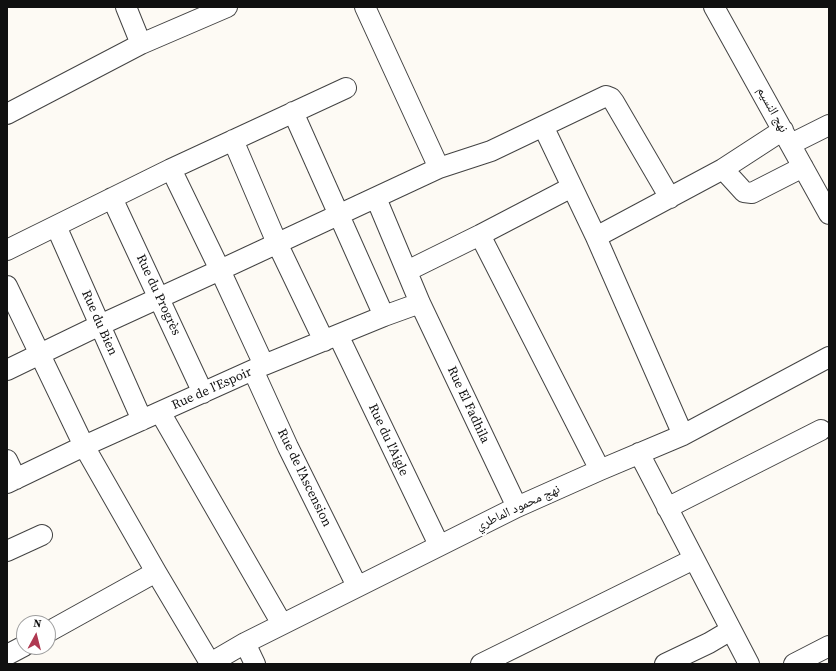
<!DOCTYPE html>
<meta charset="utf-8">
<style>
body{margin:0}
#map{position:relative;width:836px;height:671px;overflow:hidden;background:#fdfaf4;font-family:"Source Serif 4",serif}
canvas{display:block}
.frame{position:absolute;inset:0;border:8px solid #101010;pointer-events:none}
.north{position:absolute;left:16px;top:615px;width:40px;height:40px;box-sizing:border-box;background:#fff;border:1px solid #9f9f9f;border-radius:50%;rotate:7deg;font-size:11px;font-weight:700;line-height:16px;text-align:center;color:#101010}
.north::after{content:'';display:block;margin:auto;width:14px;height:18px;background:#af3951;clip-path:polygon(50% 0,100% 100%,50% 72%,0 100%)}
</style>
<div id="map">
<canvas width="836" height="671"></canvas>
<div class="frame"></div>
<div class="north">N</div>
</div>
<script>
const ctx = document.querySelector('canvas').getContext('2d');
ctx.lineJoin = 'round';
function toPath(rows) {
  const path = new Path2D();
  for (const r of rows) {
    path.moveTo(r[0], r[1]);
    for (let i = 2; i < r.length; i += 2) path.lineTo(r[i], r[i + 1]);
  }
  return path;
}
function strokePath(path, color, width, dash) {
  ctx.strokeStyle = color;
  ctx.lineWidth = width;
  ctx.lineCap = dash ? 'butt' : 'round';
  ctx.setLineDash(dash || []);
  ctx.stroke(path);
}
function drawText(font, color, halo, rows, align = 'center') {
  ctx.font = font + ' "Source Serif 4","Noto Naskh Arabic",serif';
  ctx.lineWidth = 4;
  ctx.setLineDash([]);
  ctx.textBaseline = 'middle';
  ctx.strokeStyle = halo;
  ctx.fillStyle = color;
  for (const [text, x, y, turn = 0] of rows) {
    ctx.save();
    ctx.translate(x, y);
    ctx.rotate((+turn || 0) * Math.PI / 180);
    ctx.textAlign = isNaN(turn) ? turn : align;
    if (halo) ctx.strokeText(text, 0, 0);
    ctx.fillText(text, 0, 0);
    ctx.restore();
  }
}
const minor = toPath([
 [126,7,141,44],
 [365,7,439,168],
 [714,7,829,214],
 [293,112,384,316],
 [7,114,141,44,227,7],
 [543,126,596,237,683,435],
 [233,140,277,243,324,341],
 [791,144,829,125],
 [171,169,220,270,264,365],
 [723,169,744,192,752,193,803,167],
 [112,198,203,393],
 [376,198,420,303,517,507],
 [56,226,142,420],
 [480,235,600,470],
 [596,237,723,169,783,130],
 [7,250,171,169,346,88],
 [407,271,480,235,572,187],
 [7,286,84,446,156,572,210,663],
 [338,335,439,545],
 [7,370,100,325,220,270,439,168,491,151,606,96,611,98,614,102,670,198],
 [253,370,288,447,357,586],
 [160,412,282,624],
 [639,453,749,664],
 [7,460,16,479],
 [7,483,84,446,264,365,384,316,420,303],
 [667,508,821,430],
 [7,551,42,535],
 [48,632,156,572],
 [245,643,255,664],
 [7,655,24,646],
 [209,664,245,643,517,507,600,470,683,435,829,357],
 [481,664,694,559],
 [665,664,709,643,731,630],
 [794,664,829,646]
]);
strokePath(minor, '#434343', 22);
strokePath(minor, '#fff', 20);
drawText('13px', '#101010', '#fff', [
 ["نهج النسيم",772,110,61],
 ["Rue du Progrès",158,295,65],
 ["Rue du Bien",99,323,66],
 ["Rue de l'Espoir",212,389,-24],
 ["Rue El Fadhila",468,405,65],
 ["Rue du l'Aigle",388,440,65],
 ["Rue de l'Ascension",304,478,64],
 ["نهج محمود الماطري",518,508,-25]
]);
</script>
